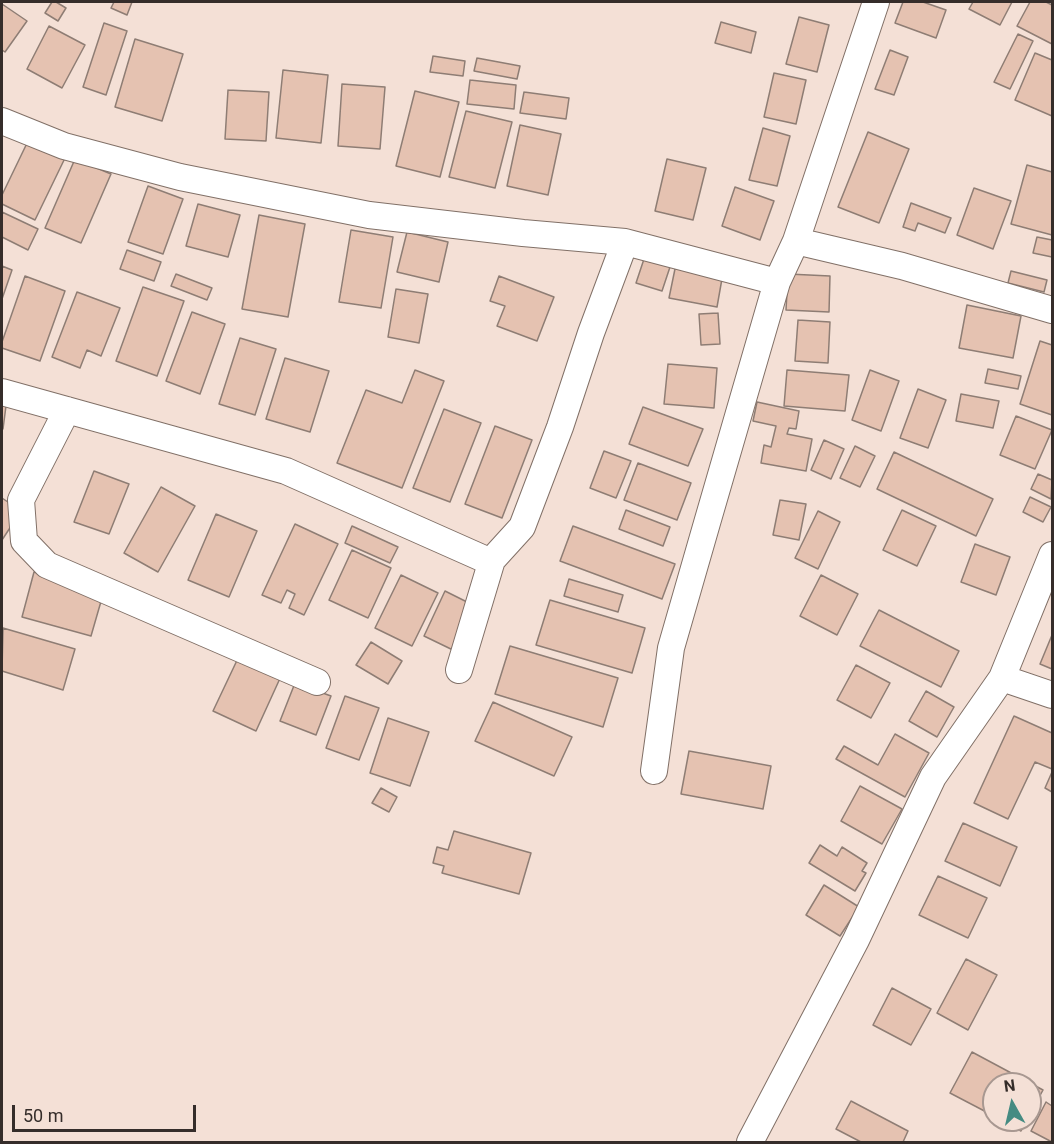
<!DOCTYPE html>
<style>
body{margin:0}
#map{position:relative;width:1054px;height:1144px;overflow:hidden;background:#f4e0d6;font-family:Roboto,sans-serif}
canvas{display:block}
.frame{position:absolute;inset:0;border:3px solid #352d2a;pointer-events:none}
.north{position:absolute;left:982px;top:1072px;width:60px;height:60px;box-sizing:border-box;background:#f4e0d6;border:2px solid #a89891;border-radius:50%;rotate:352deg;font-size:16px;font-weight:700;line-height:24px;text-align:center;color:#352d2a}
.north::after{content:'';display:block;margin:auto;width:21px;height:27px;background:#458b82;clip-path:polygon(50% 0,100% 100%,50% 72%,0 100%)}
.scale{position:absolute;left:12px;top:1105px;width:184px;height:27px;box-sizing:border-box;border:3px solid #352d2a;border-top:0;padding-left:8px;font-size:18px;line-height:21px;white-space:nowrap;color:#352d2a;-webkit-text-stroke:4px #f4e0d6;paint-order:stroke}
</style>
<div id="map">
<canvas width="1054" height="1144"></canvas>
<div class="frame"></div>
<div class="north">N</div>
<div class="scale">50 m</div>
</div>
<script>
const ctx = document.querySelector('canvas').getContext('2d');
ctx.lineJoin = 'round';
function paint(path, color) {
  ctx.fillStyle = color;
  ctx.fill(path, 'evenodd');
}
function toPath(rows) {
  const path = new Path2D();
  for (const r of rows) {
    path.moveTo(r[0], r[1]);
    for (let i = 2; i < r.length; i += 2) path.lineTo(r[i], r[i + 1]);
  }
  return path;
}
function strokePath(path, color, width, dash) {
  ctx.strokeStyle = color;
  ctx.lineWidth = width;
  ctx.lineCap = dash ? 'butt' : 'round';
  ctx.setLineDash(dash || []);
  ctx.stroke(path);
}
const building = toPath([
 [52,2,56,2,66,8,58,21,45,13,52,2],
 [114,2,132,2,127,15,111,8,114,2],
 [903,2,923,2,946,10,936,38,895,23,903,2],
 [973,2,1012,2,1000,25,969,9,973,2],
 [1030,2,1046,2,1052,5,1052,44,1017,26,1030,2],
 [2,4,27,21,5,52,2,50,2,4],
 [799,17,829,25,817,72,786,64,799,17],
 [721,22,756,32,751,53,715,43,721,22],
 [104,23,127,31,106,95,83,87,104,23],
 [49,26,85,45,62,88,27,69,49,26],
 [1018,34,1033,41,1010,89,994,82,1018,34],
 [135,39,183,54,162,121,115,107,135,39],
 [890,50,908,57,894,95,875,89,890,50],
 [1035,53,1052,60,1052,116,1015,100,1035,53],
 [433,56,465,61,463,76,430,72,433,56],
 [477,58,520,66,517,79,474,71,477,58],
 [283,70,328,75,321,143,276,138,283,70],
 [774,73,806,80,796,124,764,117,774,73],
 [470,80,516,85,514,109,467,104,470,80],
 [342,84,385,87,380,149,338,146,342,84],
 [228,90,269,92,266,141,225,139,228,90],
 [415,91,459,102,440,177,396,166,415,91],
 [524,92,569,98,566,119,520,113,524,92],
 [466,111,512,122,495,188,449,177,466,111],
 [520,125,561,134,548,195,507,186,520,125],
 [763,128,790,136,777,186,749,180,763,128],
 [868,132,909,149,879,223,838,207,868,132],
 [29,139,66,156,35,220,2,204,2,195,29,139],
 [75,159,111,174,81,243,45,228,75,159],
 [667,159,706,168,693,220,655,211,667,159],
 [1027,165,1052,172,1052,235,1011,224,1027,165],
 [148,186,183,199,163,254,128,242,148,186],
 [735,187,774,201,760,240,722,226,735,187],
 [974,188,1011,201,993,249,957,235,974,188],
 [911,203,951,218,945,233,918,223,915,231,903,227,911,203],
 [198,204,240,215,228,257,186,246,198,204],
 [2,212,38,229,28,250,2,237,2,212],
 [259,215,305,224,288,317,242,309,259,215],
 [351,230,393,237,381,308,339,302,351,230],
 [407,232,448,242,439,282,397,272,407,232],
 [1037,237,1052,240,1052,257,1033,253,1037,237],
 [127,250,161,262,154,281,120,269,127,250],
 [646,253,672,261,662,291,636,283,646,253],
 [676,264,723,273,717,307,669,298,676,264],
 [2,266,12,270,2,299,2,266],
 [1011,271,1047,280,1044,292,1008,283,1011,271],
 [176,274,212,288,207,300,171,286,176,274],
 [788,274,830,276,829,312,786,310,788,274],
 [25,276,65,291,40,361,2,348,2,342,25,276],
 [499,276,554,297,537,341,497,326,505,306,490,301,499,276],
 [143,287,184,301,157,376,116,361,143,287],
 [396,289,428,294,419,343,388,337,396,289],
 [77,292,120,308,101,356,87,350,80,368,52,357,77,292],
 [967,305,1021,316,1013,358,959,348,967,305],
 [192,312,225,324,200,394,166,381,192,312],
 [718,313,720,344,701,345,699,314,718,313],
 [798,320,830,322,828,363,795,361,798,320],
 [240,338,276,349,255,415,219,404,240,338],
 [1040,341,1052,345,1052,415,1020,404,1040,341],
 [285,358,329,371,310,432,266,419,285,358],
 [668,364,717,368,714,408,664,404,668,364],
 [988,369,1021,376,1018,389,985,383,988,369],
 [415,370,444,381,402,488,337,463,366,390,402,403,415,370],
 [787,370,849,375,845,411,784,406,787,370],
 [870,370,899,381,881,431,852,420,870,370],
 [918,389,946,400,928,448,900,438,918,389],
 [961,394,999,401,993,428,956,421,961,394],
 [757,402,799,411,796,429,789,428,787,434,812,439,806,471,761,463,764,445,771,447,776,426,753,421,757,402],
 [2,406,6,406,3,429,2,429,2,406],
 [643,407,703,429,688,466,629,444,643,407],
 [444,409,481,423,450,502,413,488,444,409],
 [1016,416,1052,430,1035,469,1000,455,1016,416],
 [495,426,532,440,502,518,465,504,495,426],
 [824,440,844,449,831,479,811,470,824,440],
 [855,446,875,456,860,487,840,478,855,446],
 [604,451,631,461,616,498,590,488,604,451],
 [894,452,993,499,976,536,877,489,894,452],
 [638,463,691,483,677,520,624,500,638,463],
 [94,471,129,484,109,534,74,522,94,471],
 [1038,474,1052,480,1051,499,1031,489,1038,474],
 [161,487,195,506,158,572,124,553,161,487],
 [1030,497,1051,507,1043,522,1023,512,1030,497],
 [2,498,21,511,2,540,2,498],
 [780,500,806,504,799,540,773,535,780,500],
 [626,510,670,527,663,546,619,529,626,510],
 [902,510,936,526,917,566,883,550,902,510],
 [818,511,840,522,818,569,795,558,818,511],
 [216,514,257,531,229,597,188,580,216,514],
 [295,524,338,544,304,615,289,608,295,594,287,590,281,603,262,595,295,524],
 [352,526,398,547,390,563,345,543,352,526],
 [573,526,675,564,662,599,560,561,573,526],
 [975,544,1010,557,996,595,961,582,975,544],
 [352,550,391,568,368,618,329,600,352,550],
 [34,572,104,591,91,636,22,617,34,572],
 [401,575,438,593,412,646,375,628,401,575],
 [821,575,858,594,837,635,800,616,821,575],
 [569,579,623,595,618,612,564,596,569,579],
 [445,591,477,607,455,651,424,636,445,591],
 [550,600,645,628,632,673,536,645,550,600],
 [879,610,959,651,941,687,860,646,879,610],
 [3,628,75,649,63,690,2,671,3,628],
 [1052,635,1052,669,1040,664,1052,635],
 [371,642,402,661,388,684,356,665,371,642],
 [510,646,618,678,603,727,495,694,510,646],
 [240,654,282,674,256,731,213,711,240,654],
 [856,665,890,683,871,718,837,700,856,665],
 [295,683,331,696,316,735,280,721,295,683],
 [926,691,954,707,937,737,909,721,926,691],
 [345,696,379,708,359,760,326,748,345,696],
 [493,702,572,737,554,776,475,741,493,702],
 [1014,716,1052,733,1052,769,1035,762,1008,819,974,803,1014,716],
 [388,718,429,732,410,786,370,773,388,718],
 [895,734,929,753,905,797,836,759,844,746,878,765,895,734],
 [689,751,771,766,763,809,681,794,689,751],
 [1052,772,1052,792,1045,788,1052,772],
 [860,786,902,809,882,844,841,821,860,786],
 [381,788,397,797,389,812,372,803,381,788],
 [963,823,1017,847,1000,886,945,861,963,823],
 [454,831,531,853,519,894,442,873,444,866,433,863,437,847,448,850,454,831],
 [820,845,837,856,842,847,867,863,862,871,866,873,855,891,809,863,820,845],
 [938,876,987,898,968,938,919,915,938,876],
 [824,885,859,907,840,936,806,915,824,885],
 [966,959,997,975,968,1030,937,1013,966,959],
 [892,988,931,1009,911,1045,873,1025,892,988],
 [972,1052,1043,1090,1030,1114,1030,1084,994,1084,994,1116,950,1093,972,1052],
 [851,1101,908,1131,903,1142,861,1142,836,1129,851,1101],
 [1046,1102,1052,1106,1052,1142,1031,1131,1046,1102],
 [1001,1120,1027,1120,1021,1131,1001,1120]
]);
paint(building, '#e5c2b1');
strokePath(building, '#8e7d74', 1.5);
const minor = toPath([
 [2,121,64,146,180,177,369,215,523,233,625,242,777,282],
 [796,241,902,266,1052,310],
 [2,392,286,471,491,562],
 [67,410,21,500,24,541,47,565,317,682],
 [459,670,492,560,522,527,560,427,591,333,625,242],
 [1002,678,1052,695],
 [654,771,671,648,707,523,777,282,796,241,876,2],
 [750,1142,856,940,933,777,1002,678,1052,555]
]);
strokePath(minor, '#817067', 28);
strokePath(minor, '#fff', 26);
</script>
